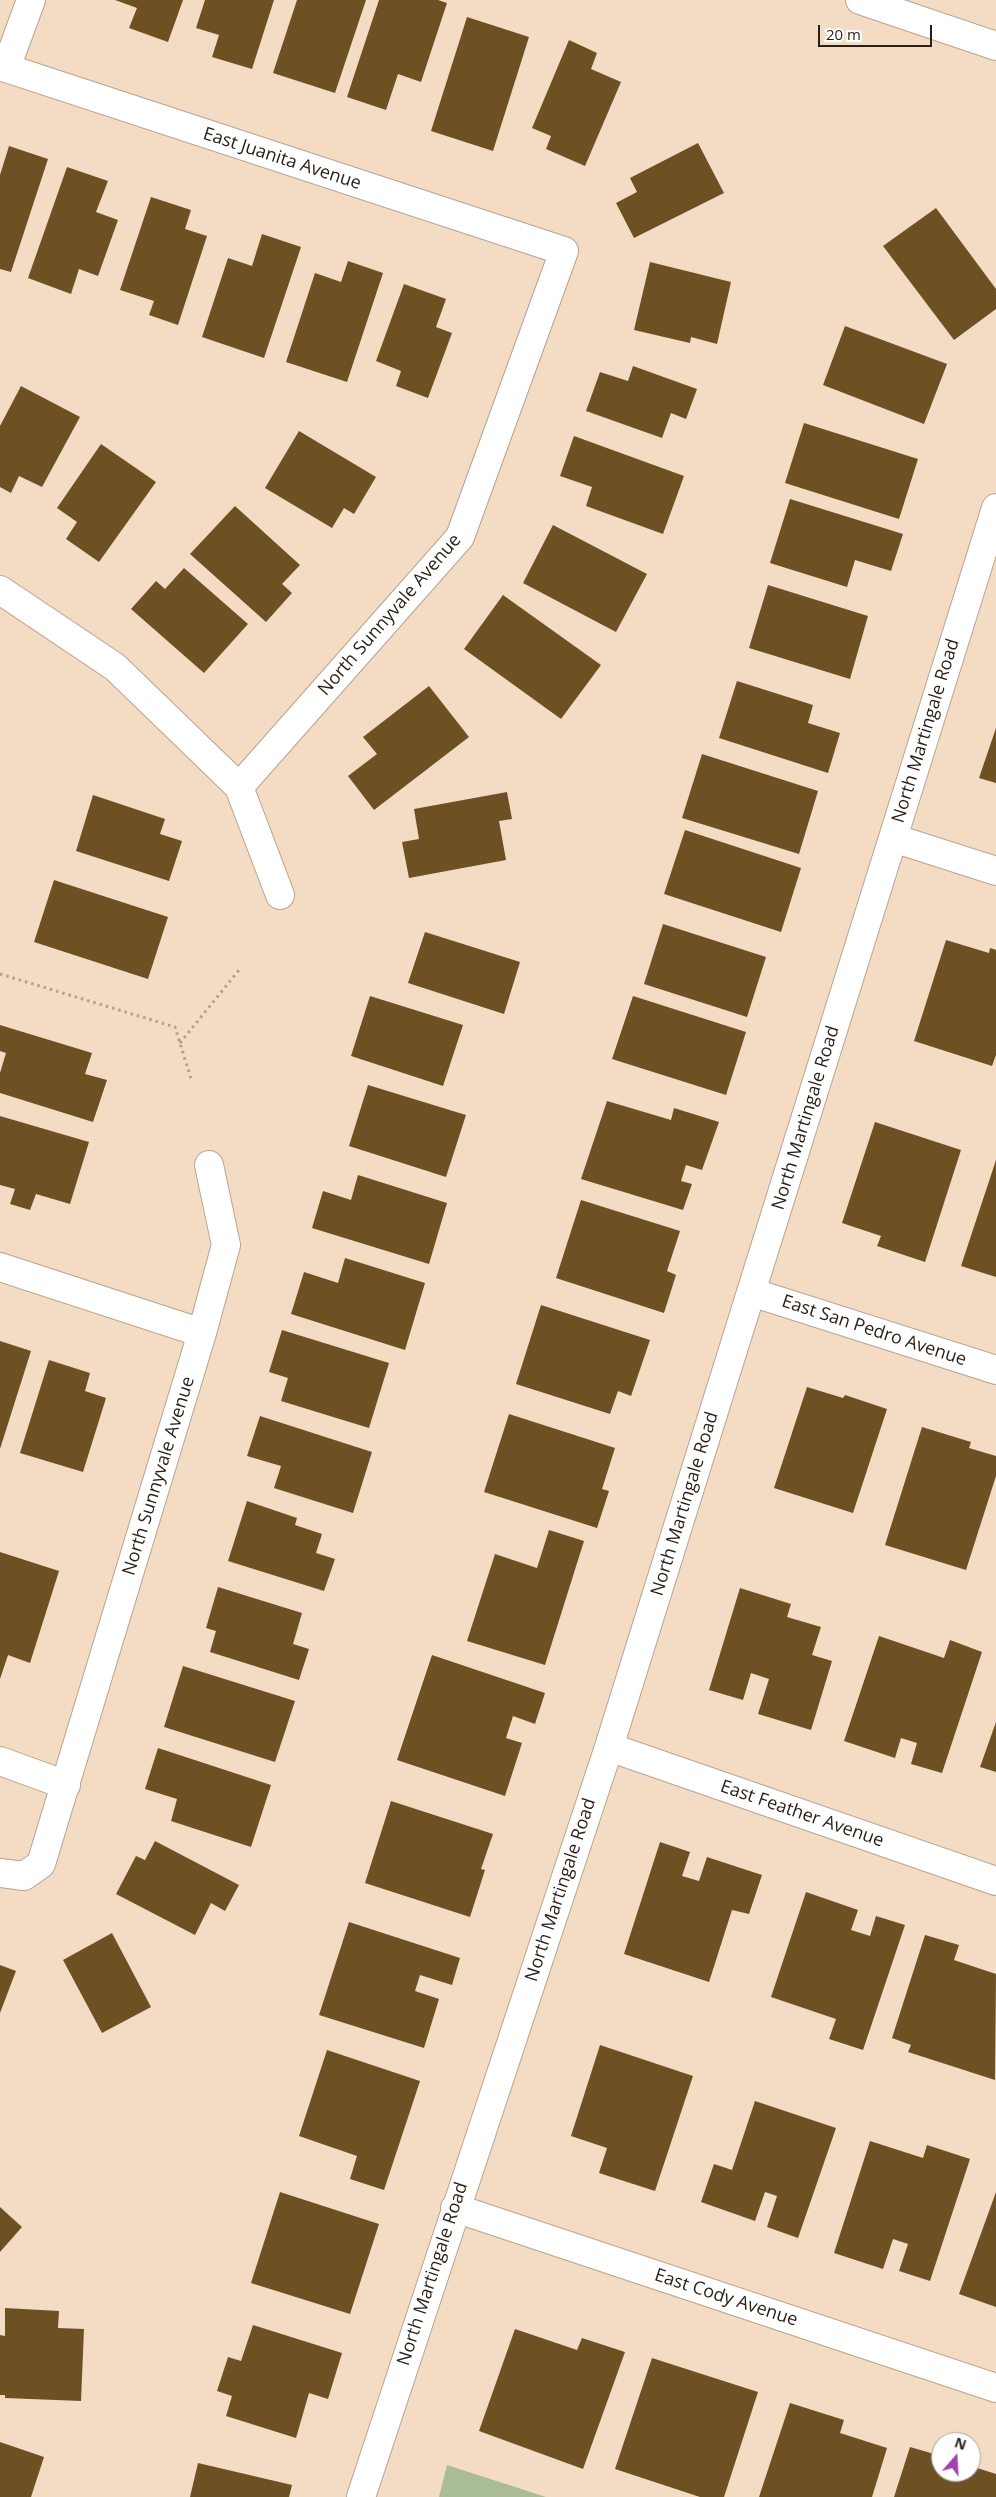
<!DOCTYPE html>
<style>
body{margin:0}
#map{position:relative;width:996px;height:2497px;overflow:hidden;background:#f4dbc4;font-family:"Open Sans",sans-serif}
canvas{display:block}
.north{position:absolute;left:931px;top:2432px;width:50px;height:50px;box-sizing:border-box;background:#fff;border:1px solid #a9a5a2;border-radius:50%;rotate:19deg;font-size:14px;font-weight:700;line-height:20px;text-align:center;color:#281f16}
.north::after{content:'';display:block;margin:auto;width:18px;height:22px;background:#a143ad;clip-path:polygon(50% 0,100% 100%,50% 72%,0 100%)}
.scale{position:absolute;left:818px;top:25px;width:114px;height:22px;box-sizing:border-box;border:2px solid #281f16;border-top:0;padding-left:6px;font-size:15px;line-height:18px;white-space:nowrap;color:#281f16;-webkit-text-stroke:4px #fff;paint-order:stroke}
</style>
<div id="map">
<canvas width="996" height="2497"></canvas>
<div class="north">N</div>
<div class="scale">20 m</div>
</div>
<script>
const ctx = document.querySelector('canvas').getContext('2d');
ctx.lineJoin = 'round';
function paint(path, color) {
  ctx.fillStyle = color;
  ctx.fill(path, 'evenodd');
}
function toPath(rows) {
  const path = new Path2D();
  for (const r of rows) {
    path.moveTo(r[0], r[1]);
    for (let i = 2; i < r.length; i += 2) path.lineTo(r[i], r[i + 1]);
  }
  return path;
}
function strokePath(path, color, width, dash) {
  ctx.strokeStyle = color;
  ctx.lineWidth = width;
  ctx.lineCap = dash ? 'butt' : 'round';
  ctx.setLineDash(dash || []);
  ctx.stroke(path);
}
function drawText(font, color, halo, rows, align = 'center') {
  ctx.font = font + ' "Open Sans",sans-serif';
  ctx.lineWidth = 5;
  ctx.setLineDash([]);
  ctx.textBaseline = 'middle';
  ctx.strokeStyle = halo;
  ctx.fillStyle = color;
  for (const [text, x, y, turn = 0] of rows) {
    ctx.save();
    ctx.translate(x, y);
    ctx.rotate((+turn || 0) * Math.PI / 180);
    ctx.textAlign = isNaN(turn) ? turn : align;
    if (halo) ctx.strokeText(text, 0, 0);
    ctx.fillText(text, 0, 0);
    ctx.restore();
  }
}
paint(toPath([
 [447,2465,546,2497,439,2497]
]), '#aabc97');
paint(toPath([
 [115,0,183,0,168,42,129,28,137,8],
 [205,0,274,0,252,69,212,57,219,35,196,28],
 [297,0,366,0,335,93,273,73],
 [379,0,438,0,447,3,421,82,398,74,386,110,347,97],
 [467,17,529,37,493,151,431,131],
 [569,40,597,53,591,69,621,82,585,166,546,149,551,136,532,128],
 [698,143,724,193,634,238,616,203,637,192,630,178],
 [9,146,48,159,11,272,0,269,0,175],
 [67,167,108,181,96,212,118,220,98,276,79,269,71,294,28,278],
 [151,197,191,210,185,229,207,236,178,325,149,315,154,301,120,290],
 [936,208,996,289,996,309,954,340,883,246],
 [262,234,301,247,264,358,202,337,228,258,252,266],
 [348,261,383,273,347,382,286,362,315,273,341,282],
 [650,262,731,282,717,344,691,337,690,343,634,330],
 [404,284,446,299,436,327,452,333,428,398,396,386,401,371,376,361],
 [845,326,947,364,924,424,823,385],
 [633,366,697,389,686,419,671,413,662,438,586,411,600,372,628,381],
 [21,386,80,417,42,487,19,476,11,493,0,487,0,426],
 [804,423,918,459,899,519,785,483],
 [299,431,376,477,354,514,344,508,332,528,265,488],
 [574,436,684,476,663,534,586,506,592,487,560,476],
 [101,444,156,482,99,562,66,539,77,522,57,508],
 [790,499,903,534,891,571,855,560,847,587,770,563],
 [235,506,300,565,282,584,292,593,266,622,190,554],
 [553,525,647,574,616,632,523,583],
 [184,568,248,624,204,673,131,609,156,581,165,589],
 [768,585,868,616,850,679,749,648],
 [503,595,601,665,561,719,464,649],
 [737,681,813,705,808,723,840,733,828,773,719,738],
 [429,686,469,737,374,810,348,776,377,754,363,737],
 [996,728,996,783,979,778],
 [702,754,818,791,799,854,682,818],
 [507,792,512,819,499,821,506,860,409,878,402,842,419,839,414,809],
 [93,795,165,819,160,834,182,841,169,881,76,851],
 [685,830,801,868,781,932,664,894],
 [54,880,168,917,148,979,34,942],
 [663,924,766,957,747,1017,644,984],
 [425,932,520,962,504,1014,408,983],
 [946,940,989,953,990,948,996,950,996,1055,992,1066,914,1041],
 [370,996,463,1025,443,1086,351,1056],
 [633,996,746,1032,726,1095,612,1059],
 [0,1025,92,1053,85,1074,107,1080,93,1122,0,1093,0,1073,6,1053,0,1051],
 [368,1085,466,1115,446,1177,349,1146],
 [607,1101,671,1120,674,1108,719,1122,702,1170,686,1165,681,1181,692,1184,683,1210,581,1179],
 [0,1116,89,1142,70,1204,36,1194,30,1210,10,1204,15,1189,0,1185],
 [875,1122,961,1150,925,1262,877,1246,881,1236,842,1223],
 [996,1160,996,1277,961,1266],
 [358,1175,447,1203,429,1264,312,1228,323,1191,351,1200],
 [581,1200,680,1231,667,1271,676,1275,664,1313,556,1278],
 [345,1258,425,1283,405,1350,291,1314,304,1272,338,1283],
 [541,1305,650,1340,631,1396,618,1391,610,1414,516,1384],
 [282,1330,389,1363,369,1428,281,1401,288,1378,269,1372],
 [0,1341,31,1351,0,1449],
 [49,1360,90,1373,85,1391,106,1398,83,1472,20,1453],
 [807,1387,843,1398,845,1395,887,1409,853,1513,774,1488],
 [509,1414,615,1448,602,1489,609,1491,597,1528,484,1492],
 [260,1416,372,1452,353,1513,274,1488,281,1466,247,1456],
 [922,1427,971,1442,969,1448,996,1456,996,1476,966,1570,885,1545],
 [247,1501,297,1518,295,1525,322,1534,316,1553,335,1559,324,1591,228,1561],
 [549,1530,584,1541,545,1665,467,1641,495,1554,537,1568],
 [0,1552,59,1571,30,1663,8,1655,0,1679],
 [218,1587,302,1613,293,1644,309,1649,299,1680,210,1652,216,1631,206,1628],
 [740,1588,791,1604,787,1617,821,1627,812,1655,832,1661,811,1730,758,1714,769,1679,751,1673,743,1700,709,1690],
 [879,1636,944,1658,950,1640,982,1652,942,1773,911,1764,917,1743,901,1738,895,1758,844,1741],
 [432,1655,545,1693,535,1724,513,1716,506,1738,522,1743,505,1796,397,1760],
 [183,1666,295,1701,275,1762,164,1727],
 [996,1722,996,1772,980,1767],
 [158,1748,271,1785,251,1847,171,1821,177,1799,145,1789],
 [391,1801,493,1834,481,1869,485,1870,470,1917,365,1883],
 [155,1841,239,1885,225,1911,211,1903,195,1935,116,1894,136,1856,145,1860],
 [660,1842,690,1852,682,1876,699,1881,707,1857,762,1875,749,1914,732,1910,709,1982,624,1954],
 [806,1892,858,1910,851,1930,870,1936,876,1916,905,1925,863,2050,829,2039,836,2019,771,1997],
 [349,1922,460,1958,452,1985,420,1975,415,1991,439,1999,424,2048,319,2015],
 [112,1933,151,2007,102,2033,63,1960],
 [925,1935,959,1945,954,1960,996,1974,995,2080,908,2052,911,2045,892,2038],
 [0,1965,16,1971,0,2013],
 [600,2045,693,2076,655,2191,599,2173,607,2148,571,2136],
 [327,2050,420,2081,384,2190,350,2179,357,2156,299,2136],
 [755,2101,836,2128,798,2238,767,2227,777,2196,765,2192,755,2221,701,2202,714,2164,732,2170],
 [870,2141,923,2158,927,2145,970,2159,930,2281,899,2271,908,2244,893,2239,883,2269,834,2253],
 [280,2192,379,2224,350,2314,251,2283],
 [996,2192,996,2307,959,2294],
 [0,2207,22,2227,0,2252],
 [5,2308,59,2311,58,2328,84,2329,81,2401,5,2398,5,2395,0,2395,0,2335,5,2336],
 [253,2325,342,2353,328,2399,309,2393,296,2438,226,2416,232,2396,217,2391,228,2357,241,2361],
 [515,2329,577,2350,582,2338,625,2352,583,2469,479,2431],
 [652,2358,758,2392,724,2497,700,2497,615,2469],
 [790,2403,844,2420,840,2433,887,2448,872,2497,759,2497],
 [0,2442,44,2457,31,2497,0,2497],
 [910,2447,941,2456,941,2472,971,2472,971,2466,996,2474,996,2497,894,2497],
 [198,2463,292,2485,289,2497,190,2497]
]), '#6d5123');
const street = toPath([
 [860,0,996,46],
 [0,66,564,251,460,537,239,787],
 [6,68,31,0],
 [0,590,115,667,239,787,280,895],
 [893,838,996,871],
 [0,1267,202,1333],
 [751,1292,996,1370],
 [609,1747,996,1881],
 [0,1761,66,1785],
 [0,1873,24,1876,41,1864,202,1333,226,1245,209,1165],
 [455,2208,996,2388],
 [361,2497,609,1747,996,508]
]);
strokePath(street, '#baa38e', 30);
strokePath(toPath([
 [0,974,175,1027,192,1082],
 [180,1043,239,970]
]), '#b39f8d', 3, [2.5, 4]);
strokePath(street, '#fff', 28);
drawText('18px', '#281f16', '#fff', [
 ["East Juanita Avenue",282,159,18],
 ["North Sunnyvale Avenue",390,615,-49],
 ["North Martingale Road",926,731,-73],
 ["North Martingale Road",806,1118,-73],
 ["East San Pedro Avenue",874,1331,18],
 ["North Sunnyvale Avenue",159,1476,-73],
 ["North Martingale Road",685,1504,-73],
 ["East Feather Avenue",802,1814,19],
 ["North Martingale Road",561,1890,-72],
 ["North Martingale Road",433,2274,-72],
 ["East Cody Avenue",726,2298,18]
]);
</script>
